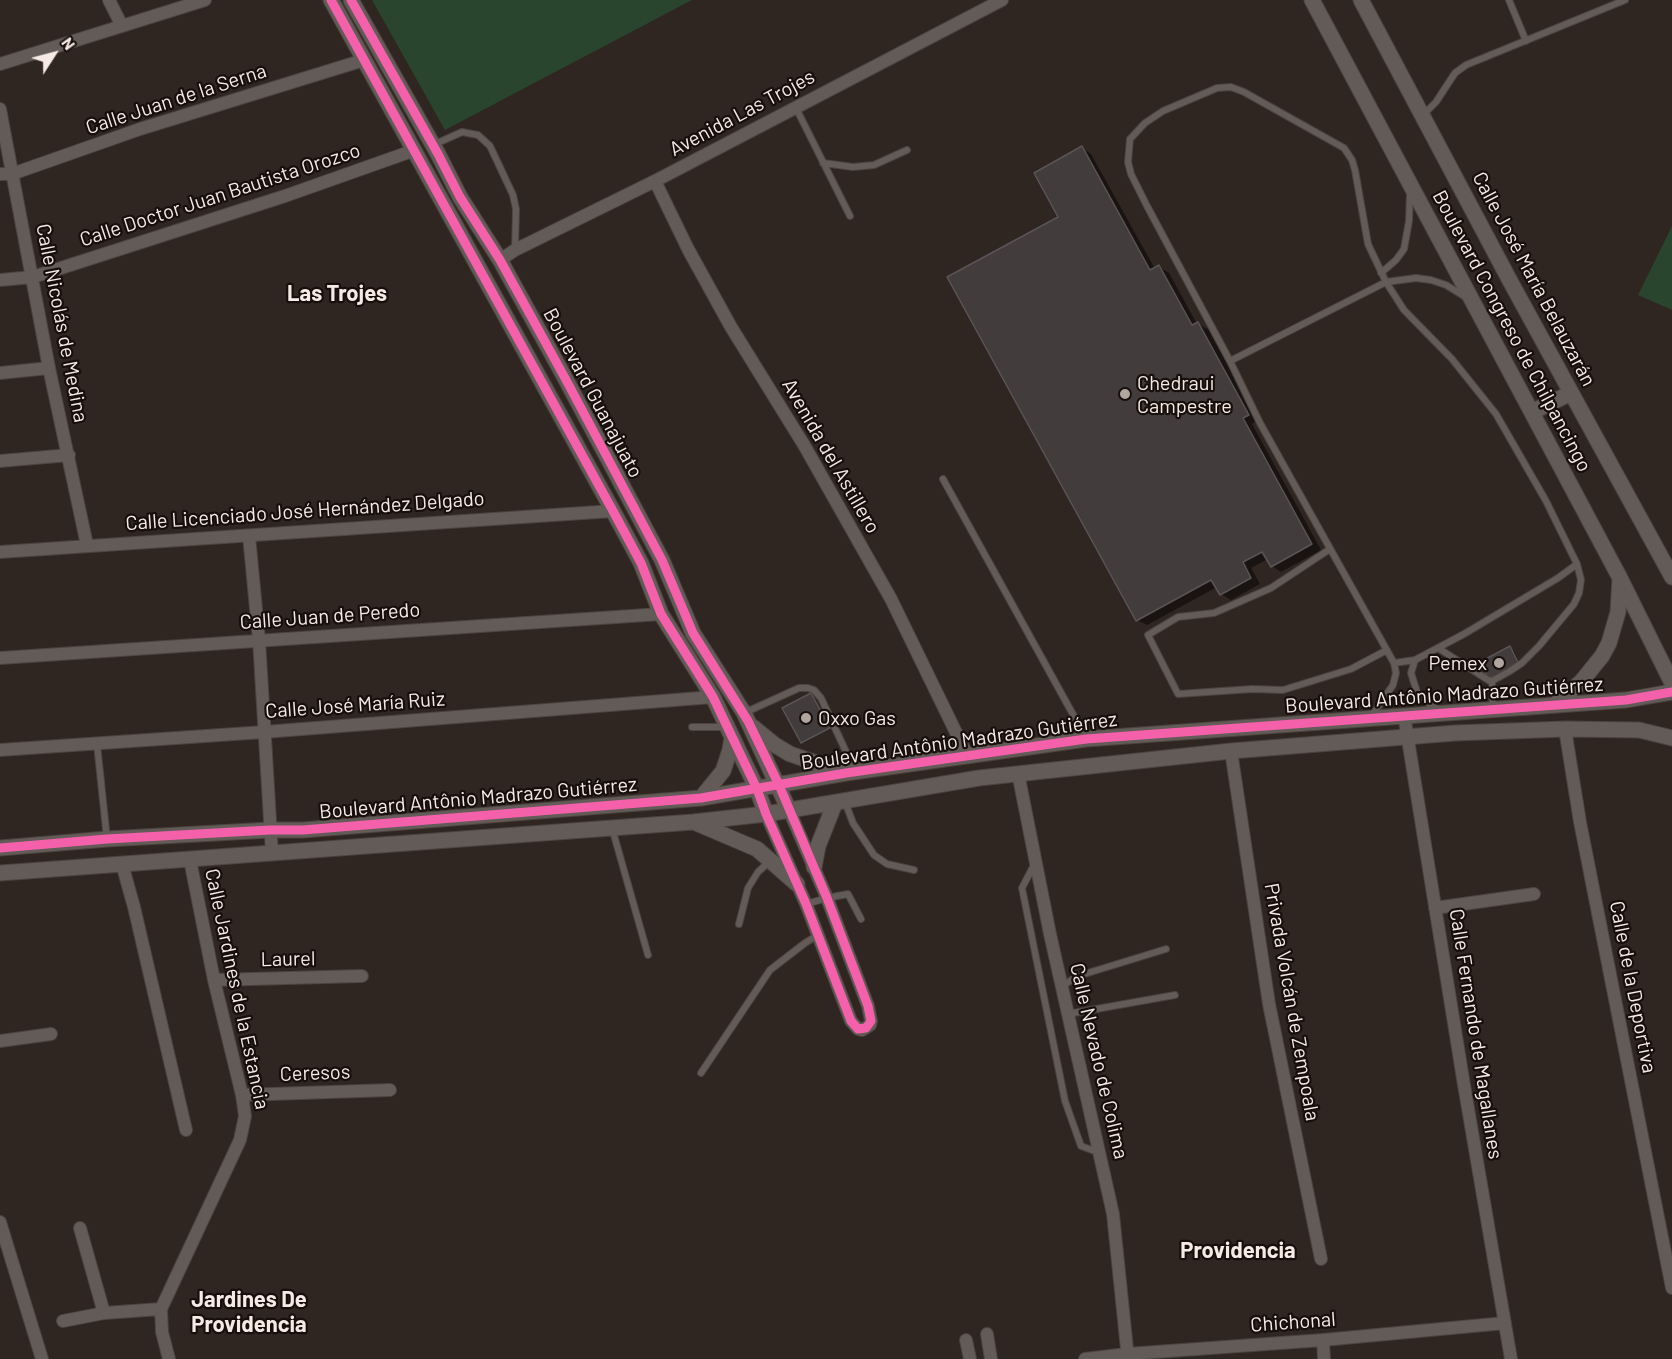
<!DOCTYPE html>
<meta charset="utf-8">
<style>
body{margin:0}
#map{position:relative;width:1672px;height:1359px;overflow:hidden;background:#2f2521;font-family:Barlow,sans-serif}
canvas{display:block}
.north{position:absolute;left:24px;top:24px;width:60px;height:60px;-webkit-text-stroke:4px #170f0b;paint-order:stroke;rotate:54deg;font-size:16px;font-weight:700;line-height:24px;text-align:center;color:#f7eae5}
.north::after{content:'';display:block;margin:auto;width:21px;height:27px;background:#f7eae5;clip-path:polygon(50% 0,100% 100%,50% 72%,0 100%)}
</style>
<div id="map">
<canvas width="1672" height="1359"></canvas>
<div class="north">N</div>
</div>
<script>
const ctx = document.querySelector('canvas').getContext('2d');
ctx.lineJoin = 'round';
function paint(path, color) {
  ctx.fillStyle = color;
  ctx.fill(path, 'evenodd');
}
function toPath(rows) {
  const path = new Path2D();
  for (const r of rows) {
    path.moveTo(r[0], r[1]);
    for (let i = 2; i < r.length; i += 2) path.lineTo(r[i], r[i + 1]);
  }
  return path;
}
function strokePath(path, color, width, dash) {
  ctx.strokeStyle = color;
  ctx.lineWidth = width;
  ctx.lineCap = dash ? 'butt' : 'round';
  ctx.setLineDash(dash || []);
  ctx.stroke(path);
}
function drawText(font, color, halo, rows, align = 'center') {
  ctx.font = font + ' Barlow,sans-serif';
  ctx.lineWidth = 4.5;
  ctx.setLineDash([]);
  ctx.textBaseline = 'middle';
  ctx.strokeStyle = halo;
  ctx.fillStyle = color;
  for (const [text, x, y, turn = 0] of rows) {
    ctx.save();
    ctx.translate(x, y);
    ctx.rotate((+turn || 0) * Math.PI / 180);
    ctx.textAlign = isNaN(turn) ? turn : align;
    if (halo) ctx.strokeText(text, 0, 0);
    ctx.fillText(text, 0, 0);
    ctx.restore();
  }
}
paint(toPath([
 [372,0,692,0,445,130],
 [1672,226,1672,310,1638,295]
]), '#29452d');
paint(toPath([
 [1082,148,1091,154,1155,269,1159,267,1169,273,1197,324,1208,329,1258,420,1252,424,1321,550,1281,572,1272,566,1268,559,1251,568,1260,584,1231,600,1221,594,1217,587,1147,625,1137,620,1060,217],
 [1510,648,1514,651,1522,667,1495,681],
 [811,694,830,729,804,743,802,742]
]), '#0007');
const building = toPath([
 [1082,146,1150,270,1159,265,1192,325,1198,322,1249,415,1243,418,1312,544,1271,567,1262,552,1243,562,1251,578,1220,595,1211,580,1136,621,947,277,1058,217,1034,173,1082,146],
 [1510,646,1519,664,1489,680,1480,662,1510,646],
 [811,693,830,728,801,743,782,708,811,693]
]);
paint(building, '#423c3d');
strokePath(building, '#5a5456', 1.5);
const service = toPath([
 [1509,0,1526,41],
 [796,108,850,216],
 [1423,115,1436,102,1455,73,1466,65,1625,0],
 [433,145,462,132,478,135,490,146,513,195,516,209,515,249],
 [823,163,853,167,874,165,907,150],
 [1381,273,1396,260,1404,249,1409,221,1410,192],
 [1230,361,1386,282,1416,278,1431,280,1446,285,1464,296],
 [943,479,1086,738],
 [1330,549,1271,588,1214,613,1178,617,1148,635,1178,694,1252,689,1283,690,1351,669,1387,650],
 [1438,648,1488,680,1492,681,1510,671,1522,663,1539,646,1574,604,1579,593,1581,580,1577,564],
 [1415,660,1411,673,1417,692,1430,705,1440,710],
 [1492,681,1493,709],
 [744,713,799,688,808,688,814,690,821,698,855,771],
 [1371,717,1393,685,1396,673,1394,663,1260,423,1230,361,1147,206,1131,174,1128,162,1130,139,1145,123,1163,111,1217,88,1231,87,1244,92,1344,148,1352,160,1355,170,1368,244,1386,282,1404,310,1452,359,1496,414,1546,501,1577,564,1558,578,1464,634,1415,660,1394,663],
 [692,727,726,727],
 [97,744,107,839],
 [845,802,853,823,874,855,887,864,914,870],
 [612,828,648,955],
 [1034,865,1022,888,1065,1101,1081,1146,1100,1153],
 [806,904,827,898,848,894,861,919],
 [739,924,748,888,758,872,771,860],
 [1062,986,1078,976,1166,949],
 [1068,1014,1175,995],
 [701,1073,770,970,805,943,818,935]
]);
const minor = toPath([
 [109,0,122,26],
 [0,64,205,0],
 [0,109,49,368,87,545],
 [0,174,12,174,140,129,364,60],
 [655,181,688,249,731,327,804,445,891,599,967,755],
 [500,260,515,250,655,181,1002,0],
 [0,280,33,277,285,196,415,150],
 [0,373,49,368],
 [0,461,69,455],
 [249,536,259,640,272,853],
 [0,552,613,511],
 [0,658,661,614],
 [1404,715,1464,1085,1511,1359],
 [1565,729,1580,822,1672,1288],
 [0,750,264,732,713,697],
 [1231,751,1269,1004,1321,1259],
 [1018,773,1050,934,1113,1214,1128,1359],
 [766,814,806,904,851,1021,858,1029,862,1030,870,1025,871,1021,868,1006,827,898,789,810],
 [122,864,134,907,186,1130],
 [1435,908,1534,894],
 [214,980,362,976],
 [0,1041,51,1034],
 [242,1095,390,1090],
 [0,1222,42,1359],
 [80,1228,104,1313],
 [63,1321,104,1313,161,1309],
 [987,1334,991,1359],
 [966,1340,970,1359],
 [1323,1340,1324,1359],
 [169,1359,162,1332,161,1309,240,1140,245,1116,242,1095,214,980,190,860],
 [1085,1359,1127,1354,1323,1340,1505,1323]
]);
const tertiary = toPath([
 [331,0,613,511,641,563,661,614,713,697,757,789,766,814],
 [351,0,438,154,460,197,500,260,565,378,662,560,693,633,744,713,789,810],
 [1312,0,1620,578,1672,683],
 [1361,0,1509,279,1672,577],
 [1532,412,1571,393],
 [1554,705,1581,682,1602,656,1609,643,1618,612,1620,578],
 [753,727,775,745,790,754,843,772],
 [701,798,723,771,730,750,732,737],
 [696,823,757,849,797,884],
 [0,848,107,839,270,830,303,830,701,798,846,773,1086,739,1626,700,1672,692],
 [814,867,818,846,835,803],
 [0,873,693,822,766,814,979,778,1231,751,1455,733,1565,729,1639,730,1672,738]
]);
strokePath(service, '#4c433f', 8);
strokePath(minor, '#4c433f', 14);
strokePath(tertiary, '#4c433f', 17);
strokePath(service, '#635b57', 6);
strokePath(minor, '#635b57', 12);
strokePath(tertiary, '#635b57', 15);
strokePath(toPath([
 [331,0,613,511,641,563,661,614,713,697,757,789,766,814,806,904,851,1021,858,1029,866,1028,871,1021,868,1006,827,898,779,785,748,721,693,633,662,560,565,378,500,260,460,197,438,154,351,0],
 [0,848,107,839,270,830,303,830,701,798,846,773,1086,739,1626,700,1672,692]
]), '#f560ab', 9);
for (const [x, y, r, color] of [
 [1125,394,6,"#b1a5a0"],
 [1499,663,6,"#b1a5a0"],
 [806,718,6,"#b1a5a0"]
]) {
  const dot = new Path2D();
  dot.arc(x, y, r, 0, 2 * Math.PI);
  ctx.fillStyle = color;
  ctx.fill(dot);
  strokePath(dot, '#170f0b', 2);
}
drawText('20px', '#f7eae5', '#170f0b', [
 ["Calle Juan de la Serna",176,99,-18],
 ["Avenida Las Trojes",742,113,-28],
 ["Calle Doctor Juan Bautista Orozco",220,195,-18],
 ["Calle José María Belauzarán",1534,279,62],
 ["Calle Nicolás de Medina",62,323,79],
 ["Boulevard Congreso de Chilpancingo",1512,331,62],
 ["Boulevard Guanajuato",593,393,62],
 ["Avenida del Astillero",831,456,60],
 ["Calle Licenciado José Hernández Delgado",305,511,-4],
 ["Calle Juan de Peredo",330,616,-4],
 ["Boulevard Antônio Madrazo Gutiérrez",1444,695,-4],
 ["Calle José María Ruiz",355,705,-4],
 ["Boulevard Antônio Madrazo Gutiérrez",959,741,-8],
 ["Boulevard Antônio Madrazo Gutiérrez",478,798,-5],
 ["Laurel",288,959,-1],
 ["Calle de la Deportiva",1633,987,79],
 ["Calle Jardines de la Estancia",237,989,78],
 ["Privada Volcán de Zempoala",1292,1002,80],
 ["Calle Fernando de Magallanes",1476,1034,81],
 ["Calle Nevado de Colima",1099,1061,77],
 ["Ceresos",315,1073,-2],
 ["Chichonal",1293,1322,-4]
]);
drawText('20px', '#f7eae5', '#170f0b', [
 ["Chedraui",1137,383],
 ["Campestre",1137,406],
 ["Pemex",1487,663,"right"],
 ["Oxxo Gas",818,718]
], 'left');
drawText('bold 22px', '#f7eae5', '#170f0b', [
 ["Las Trojes",337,294],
 ["Providencia",1238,1251],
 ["Jardines De",249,1300],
 ["Providencia",249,1325]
]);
</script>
